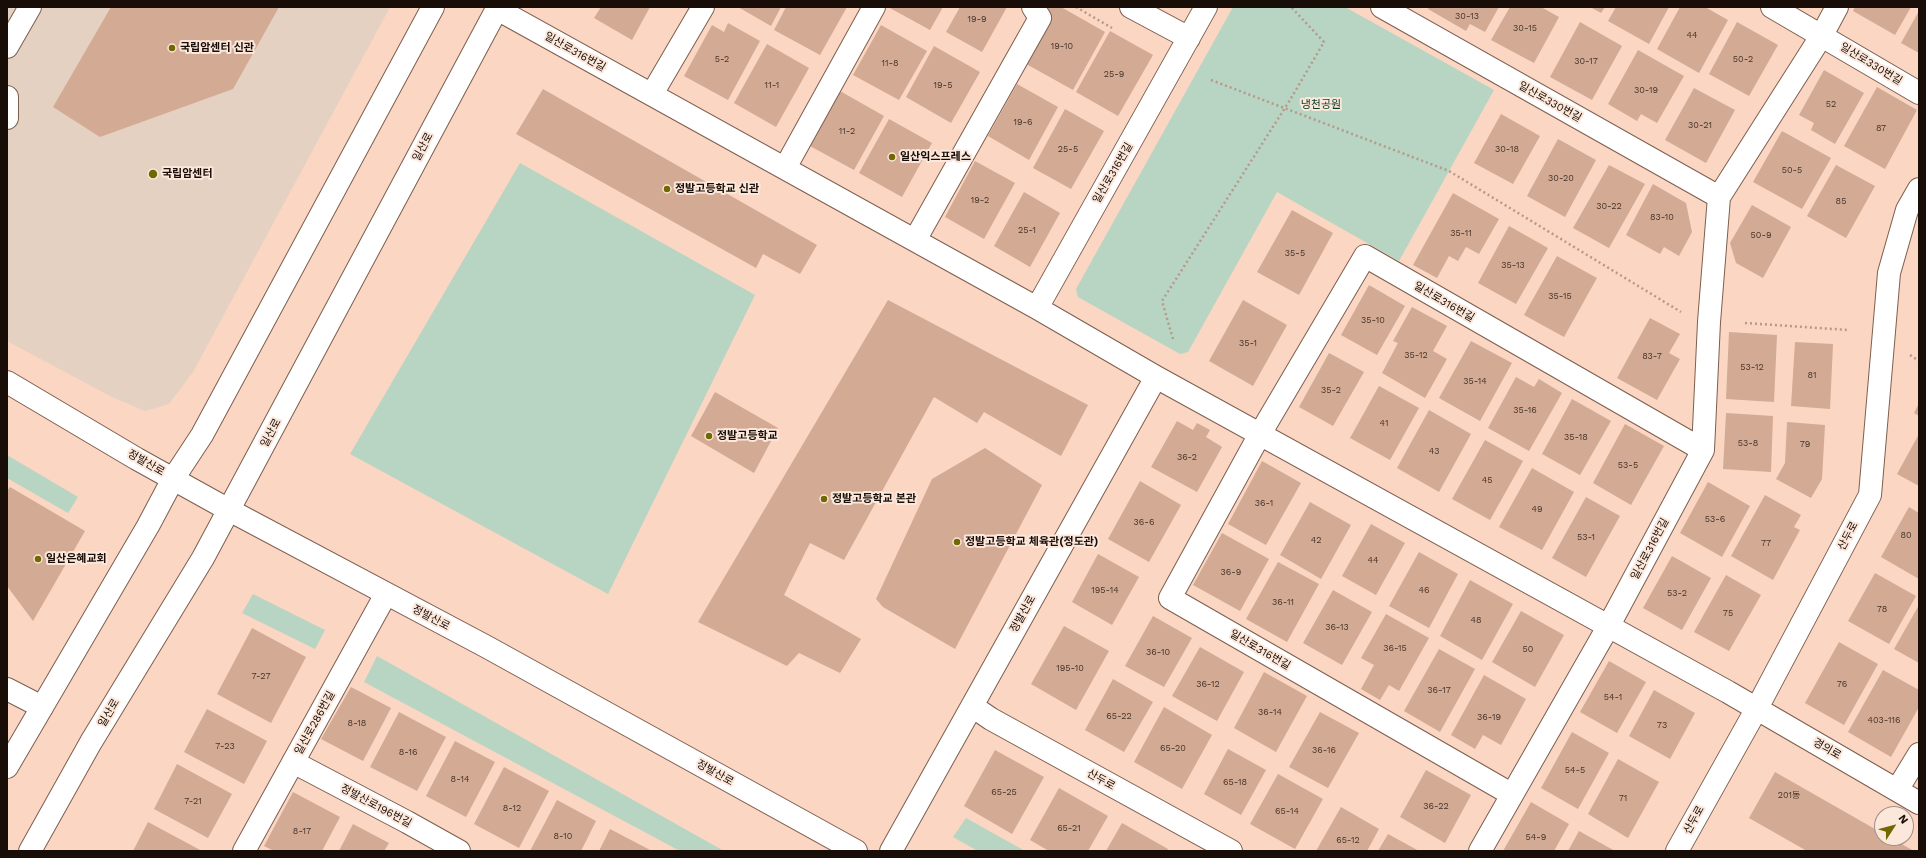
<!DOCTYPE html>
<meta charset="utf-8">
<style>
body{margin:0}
#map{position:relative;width:1926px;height:858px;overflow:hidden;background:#fad6c3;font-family:"Work Sans",sans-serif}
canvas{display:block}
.frame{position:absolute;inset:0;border:8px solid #180d07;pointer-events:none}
.north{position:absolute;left:1874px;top:806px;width:40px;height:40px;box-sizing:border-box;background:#fce7db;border:1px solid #a19086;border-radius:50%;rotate:54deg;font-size:11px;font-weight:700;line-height:16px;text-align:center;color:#180d07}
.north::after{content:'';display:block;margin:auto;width:14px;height:18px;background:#706800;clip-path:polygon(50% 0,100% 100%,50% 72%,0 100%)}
</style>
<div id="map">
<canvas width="1926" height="858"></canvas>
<div class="frame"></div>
<div class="north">N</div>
</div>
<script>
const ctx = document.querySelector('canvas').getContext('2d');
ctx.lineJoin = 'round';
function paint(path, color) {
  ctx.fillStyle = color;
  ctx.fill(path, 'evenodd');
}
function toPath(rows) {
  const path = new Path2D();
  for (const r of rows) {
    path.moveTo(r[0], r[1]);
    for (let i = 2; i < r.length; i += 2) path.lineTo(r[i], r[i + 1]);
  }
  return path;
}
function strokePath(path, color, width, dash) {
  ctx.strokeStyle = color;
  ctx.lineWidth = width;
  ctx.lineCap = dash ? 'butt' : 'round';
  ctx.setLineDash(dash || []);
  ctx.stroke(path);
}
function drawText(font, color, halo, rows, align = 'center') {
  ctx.font = font + ' "Work Sans","Noto Sans KR",sans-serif';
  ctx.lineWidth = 4;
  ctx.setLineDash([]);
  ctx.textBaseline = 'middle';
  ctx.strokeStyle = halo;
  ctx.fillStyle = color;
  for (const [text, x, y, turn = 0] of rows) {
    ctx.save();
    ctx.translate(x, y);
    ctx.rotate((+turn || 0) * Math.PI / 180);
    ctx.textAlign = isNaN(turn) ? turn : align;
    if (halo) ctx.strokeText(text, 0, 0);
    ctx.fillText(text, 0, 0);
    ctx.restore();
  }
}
paint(toPath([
 [7,7,390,7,193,372,169,404,145,411,112,397,7,341]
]), '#e4d1c1');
paint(toPath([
 [1233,7,1345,7,1494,90,1399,261,1277,192,1188,352,1180,354,1078,297,1076,289],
 [520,163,755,295,608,594,350,454],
 [7,455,78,497,68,513,7,478],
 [253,594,325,630,315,649,242,613],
 [377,656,724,851,680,851,364,682],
 [966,818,1025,851,978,851,953,837]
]), '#b7d5c2');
paint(toPath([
 [111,7,279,7,233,89,100,137,53,107],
 [601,7,650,7,632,40,594,18],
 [738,7,781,7,771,26],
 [786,7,847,7,820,55,774,30],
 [888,7,943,7,930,30],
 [960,7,1007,7,982,52,946,32],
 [1049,7,1061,7,1105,32,1073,90,1019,60],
 [1429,7,1499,7,1485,32,1470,24,1466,31,1428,9],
 [1510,7,1541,7,1559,17,1534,63,1491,40],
 [1590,7,1605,7,1601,13],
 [1616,7,1669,7,1649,44,1608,21],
 [1680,7,1705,7,1728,20,1699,73,1657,49],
 [1855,7,1911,7,1895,35,1853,11],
 [1919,11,1919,53,1901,43],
 [1580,22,1622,46,1592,100,1550,77],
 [1737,22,1778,45,1749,96,1709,74],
 [728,23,760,41,728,100,684,76,712,25,724,32],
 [881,25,927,51,899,100,853,75],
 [1110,31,1153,55,1118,116,1076,92],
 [767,44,809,68,776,127,734,103],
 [934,46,980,72,951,123,906,97],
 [1638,50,1684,76,1657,123,1641,114,1637,121,1608,104],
 [1824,70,1864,93,1835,144,1811,130,1814,123,1799,115],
 [1017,84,1058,107,1029,160,988,136],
 [1877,87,1917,110,1885,169,1844,146],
 [1694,88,1735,110,1706,163,1665,140],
 [543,89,817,245,800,274,763,254,756,268,516,134],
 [840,91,884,116,854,170,810,146],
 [1065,109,1104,131,1071,189,1033,168],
 [1501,114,1540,136,1513,184,1474,163],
 [889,119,932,143,902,197,859,173],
 [1782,131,1831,158,1802,209,1753,182],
 [1558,139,1596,160,1565,217,1527,196],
 [975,161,1015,183,984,239,945,217],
 [1609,165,1645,184,1609,248,1573,228],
 [1836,165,1875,186,1846,238,1807,216],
 [1653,184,1686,203,1692,232,1679,256,1664,247,1660,254,1626,235],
 [1024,192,1060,213,1030,267,994,246],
 [1453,193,1499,219,1479,254,1466,247,1458,261,1449,256,1437,278,1413,265],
 [1752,205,1791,227,1763,278,1736,263,1730,243],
 [1292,210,1333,233,1299,295,1257,272],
 [1509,226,1548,248,1516,304,1478,283],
 [1557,256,1597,278,1564,337,1524,315],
 [1369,285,1405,306,1377,355,1341,335],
 [888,300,1088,405,1061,456,984,412,977,423,934,397,844,560,810,543,784,595,861,639,840,673,799,653,787,666,698,622],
 [1243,300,1287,325,1253,386,1209,361],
 [1412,307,1447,326,1433,351,1447,359,1425,398,1382,373,1398,343,1393,341],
 [1650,318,1680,334,1669,353,1680,359,1657,400,1617,378],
 [1729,332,1777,335,1774,402,1726,399],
 [1471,341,1512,363,1480,421,1439,398],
 [1795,342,1833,344,1830,409,1791,406],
 [1329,353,1364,372,1333,426,1299,407],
 [1516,377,1534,387,1539,379,1562,393,1529,451,1488,428],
 [1379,386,1419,408,1390,460,1350,438],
 [715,392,778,428,754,473,691,436],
 [1572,399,1611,421,1580,475,1542,454],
 [1919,403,1919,416,1914,413],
 [1429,410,1471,434,1439,492,1397,468],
 [1726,413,1773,416,1771,472,1723,469],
 [1177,421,1193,430,1197,423,1210,430,1206,437,1222,447,1197,492,1151,467],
 [1787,422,1825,425,1822,479,1811,498,1776,479,1785,463],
 [1625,424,1664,446,1631,505,1593,483],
 [1919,434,1919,486,1897,474],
 [1485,440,1523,461,1490,520,1452,499],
 [985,448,1042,485,955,649,883,607,876,599,932,479],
 [1262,461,1301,483,1266,545,1228,524],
 [1532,468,1574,492,1542,550,1499,527],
 [1140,481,1181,505,1149,562,1108,539],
 [1708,482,1750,506,1722,557,1680,533],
 [10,487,85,531,33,621,7,586,7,491],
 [1765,495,1801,515,1794,527,1800,530,1773,580,1731,556],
 [1586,497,1620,516,1586,577,1552,558],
 [1310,502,1351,525,1321,579,1280,555],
 [1909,507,1919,513,1919,579,1881,557],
 [1371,524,1405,543,1376,595,1342,576],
 [1222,533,1269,559,1240,611,1193,585],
 [1419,552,1458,574,1429,628,1389,606],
 [1098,554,1139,577,1112,625,1072,602],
 [1672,556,1711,578,1682,630,1643,608],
 [1278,562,1319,584,1287,642,1246,619],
 [1875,573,1916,596,1889,644,1848,621],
 [1726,575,1761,595,1729,651,1694,632],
 [1470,580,1513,604,1482,660,1440,636],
 [1333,590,1372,612,1342,665,1303,643],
 [1919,605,1919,663,1894,649],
 [1521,611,1564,635,1535,687,1492,662],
 [1386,614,1429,638,1399,691,1389,685,1380,700,1361,689,1374,665,1361,658],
 [1153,616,1192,638,1164,687,1125,666],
 [1064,626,1109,651,1076,710,1031,684],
 [252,628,306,657,271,723,217,694],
 [1839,642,1878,664,1844,725,1805,703],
 [1200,647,1244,672,1217,721,1172,696],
 [1439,649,1475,669,1440,732,1404,711],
 [1609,661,1646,682,1617,733,1580,712],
 [1883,670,1919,690,1919,707,1891,757,1848,732],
 [1264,672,1307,696,1276,752,1234,728],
 [1484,675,1526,699,1501,745,1483,735,1475,749,1451,735],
 [1113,679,1153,702,1124,752,1085,730],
 [351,687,391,708,363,761,321,739],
 [1654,690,1695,713,1670,759,1629,736],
 [1164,707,1212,735,1182,789,1134,762],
 [207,709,267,741,244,784,184,752],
 [399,712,446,737,417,791,370,767],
 [1320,712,1359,733,1328,788,1289,767],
 [1572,732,1609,753,1578,809,1541,788],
 [455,741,495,762,466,817,426,796],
 [1228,749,1266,770,1241,815,1204,794],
 [995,750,1044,777,1012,834,964,806],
 [1618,759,1659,782,1628,838,1588,814],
 [177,764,232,794,208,838,154,809],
 [504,767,549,791,519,848,474,824],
 [1426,770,1471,795,1445,843,1400,817],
 [1775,772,1882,833,1882,838,1891,838,1914,851,1807,851,1749,818],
 [1278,774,1323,799,1295,849,1250,824],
 [1059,788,1108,816,1088,851,1049,851,1030,840],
 [293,792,340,817,322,851,274,851,264,846],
 [557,800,596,821,581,851,530,851],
 [1531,802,1569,824,1554,851,1503,851],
 [1341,807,1379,829,1367,851,1316,851],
 [148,822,202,851,133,851],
 [1122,823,1168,849,1167,851,1106,851],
 [353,824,389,843,384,851,339,851],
 [610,829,652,851,599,851],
 [1579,831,1615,851,1568,851],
 [1388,834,1419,851,1378,851]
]), '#d3aa94');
const minor = toPath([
 [1131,7,1189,38],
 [1382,7,1719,197],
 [1772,7,1919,93],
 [497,9,1037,308,1156,377,1728,692,1919,803],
 [7,47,30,7],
 [652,94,703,7],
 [7,97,7,118],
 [785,168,874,7],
 [915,240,1040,18,1033,7],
 [1037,308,1206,7],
 [7,689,42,707],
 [972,706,991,719,1231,851],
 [293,762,407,822,459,851],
 [1897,790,1919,754],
 [1511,794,1170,598,1260,434,1365,256,1703,450],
 [244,851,386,594],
 [891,851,1156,377],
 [1480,851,1608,627,1703,450,1709,322,1719,197,1822,35,1837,7],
 [1677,851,1756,710,1870,495,1889,273,1907,210,1919,189]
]);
const major = toPath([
 [7,382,137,459,229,510,487,647,856,851],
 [7,767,148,526,173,479,202,435,433,7],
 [30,851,91,742,203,558,498,7]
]);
strokePath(minor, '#7d5e4e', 24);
strokePath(major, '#7d5e4e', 24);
strokePath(toPath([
 [1076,7,1112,28],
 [1211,80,1449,171,1681,312],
 [1745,323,1848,330],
 [1173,339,1162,301,1290,100,1324,42,1291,7],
 [1910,355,1919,361]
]), '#b5998a', 2.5, [2, 3]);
strokePath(minor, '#fff', 22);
strokePath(major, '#fff', 22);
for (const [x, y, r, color] of [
 [172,48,4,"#706800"],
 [892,157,4,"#706800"],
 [153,174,5,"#706800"],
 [667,189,4,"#706800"],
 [709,436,4,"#706800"],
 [824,499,4,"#706800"],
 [957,542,4,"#706800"],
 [38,559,4,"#706800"]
]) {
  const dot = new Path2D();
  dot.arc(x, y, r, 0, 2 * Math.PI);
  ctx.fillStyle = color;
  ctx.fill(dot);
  strokePath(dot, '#fce7db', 1.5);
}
drawText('9px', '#47342a', null, [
 ["30-13",1467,16],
 ["19-9",977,19],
 ["30-15",1525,28],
 ["44",1692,35],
 ["19-10",1062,46],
 ["5-2",722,59],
 ["50-2",1743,59],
 ["30-17",1586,61],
 ["11-8",890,63],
 ["25-9",1114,74],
 ["11-1",772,85],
 ["19-5",943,85],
 ["30-19",1646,90],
 ["52",1831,104],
 ["19-6",1023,122],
 ["30-21",1700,125],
 ["87",1881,128],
 ["11-2",847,131],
 ["25-5",1068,149],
 ["30-18",1507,149],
 ["50-5",1792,170],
 ["30-20",1561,178],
 ["19-2",980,200],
 ["85",1841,201],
 ["30-22",1609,206],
 ["83-10",1662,217],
 ["25-1",1027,230],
 ["35-11",1461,233],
 ["50-9",1761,235],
 ["35-5",1295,253],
 ["35-13",1513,265],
 ["35-15",1560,296],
 ["35-10",1373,320],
 ["35-1",1248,343],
 ["35-12",1416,355],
 ["83-7",1652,356],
 ["53-12",1752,367],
 ["81",1812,375],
 ["35-14",1475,381],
 ["35-2",1331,390],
 ["35-16",1525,410],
 ["41",1384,423],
 ["35-18",1576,437],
 ["53-8",1748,443],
 ["79",1805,444],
 ["43",1434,451],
 ["36-2",1187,457],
 ["53-5",1628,465],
 ["45",1487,480],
 ["36-1",1264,503],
 ["49",1537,509],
 ["53-6",1715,519],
 ["36-6",1144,522],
 ["80",1906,535],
 ["53-1",1586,537],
 ["42",1316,540],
 ["77",1766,543],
 ["44",1373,560],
 ["36-9",1231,572],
 ["195-14",1105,590],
 ["46",1424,590],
 ["53-2",1677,593],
 ["36-11",1283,602],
 ["78",1882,609],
 ["75",1728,613],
 ["48",1476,620],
 ["36-13",1337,627],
 ["36-15",1395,648],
 ["50",1528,649],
 ["36-10",1158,652],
 ["195-10",1070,668],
 ["7-27",261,676],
 ["36-12",1208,684],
 ["76",1842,684],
 ["36-17",1439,690],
 ["54-1",1613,697],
 ["36-14",1270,712],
 ["65-22",1119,716],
 ["36-19",1489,717],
 ["403-116",1884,720],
 ["8-18",357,723],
 ["73",1662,725],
 ["7-23",225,746],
 ["65-20",1173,748],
 ["36-16",1324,750],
 ["8-16",408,752],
 ["54-5",1575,770],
 ["8-14",460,779],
 ["65-18",1235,782],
 ["65-25",1004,792],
 ["201동",1789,795],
 ["71",1623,798],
 ["7-21",193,801],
 ["36-22",1436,806],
 ["8-12",512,808],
 ["65-14",1287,811],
 ["65-21",1069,828],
 ["8-17",302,831],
 ["8-10",563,836],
 ["54-9",1536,837],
 ["65-12",1348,840]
]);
drawText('bold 11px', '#180d07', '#fce7db', [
 ["국립암센터 신관",180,48],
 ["일산익스프레스",900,157],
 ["국립암센터",162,174],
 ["정발고등학교 신관",675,189],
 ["정발고등학교",717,436],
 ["정발고등학교 본관",832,499],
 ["정발고등학교 체육관(정도관)",965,542],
 ["일산은혜교회",46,559]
], 'left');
drawText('11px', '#180d07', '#fce7db', [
 ["일산로316번길",575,52,29],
 ["일산로330번길",1871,64,31],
 ["일산로330번길",1550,102,29],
 ["일산로",423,147,-62],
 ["일산로316번길",1113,173,-60],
 ["일산로316번길",1444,302,30],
 ["일산로",271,433,-62],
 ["정발산로",146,463,30],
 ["산두로",1848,536,-62],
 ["일산로316번길",1650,549,-62],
 ["정발산로",1023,614,-61],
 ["정발산로",431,618,28],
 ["일산로316번길",1260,650,30],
 ["일산로",109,713,-59],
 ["일산로286번길",315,723,-61],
 ["경의로",1827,749,30],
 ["정발산로",715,773,29],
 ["산두로",1101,780,29],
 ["정발산로196번길",376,806,28],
 ["산두로",1694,820,-61]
]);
drawText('11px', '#073c23', '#fce7db', [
 ["냉천공원",1321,105]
]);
</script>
